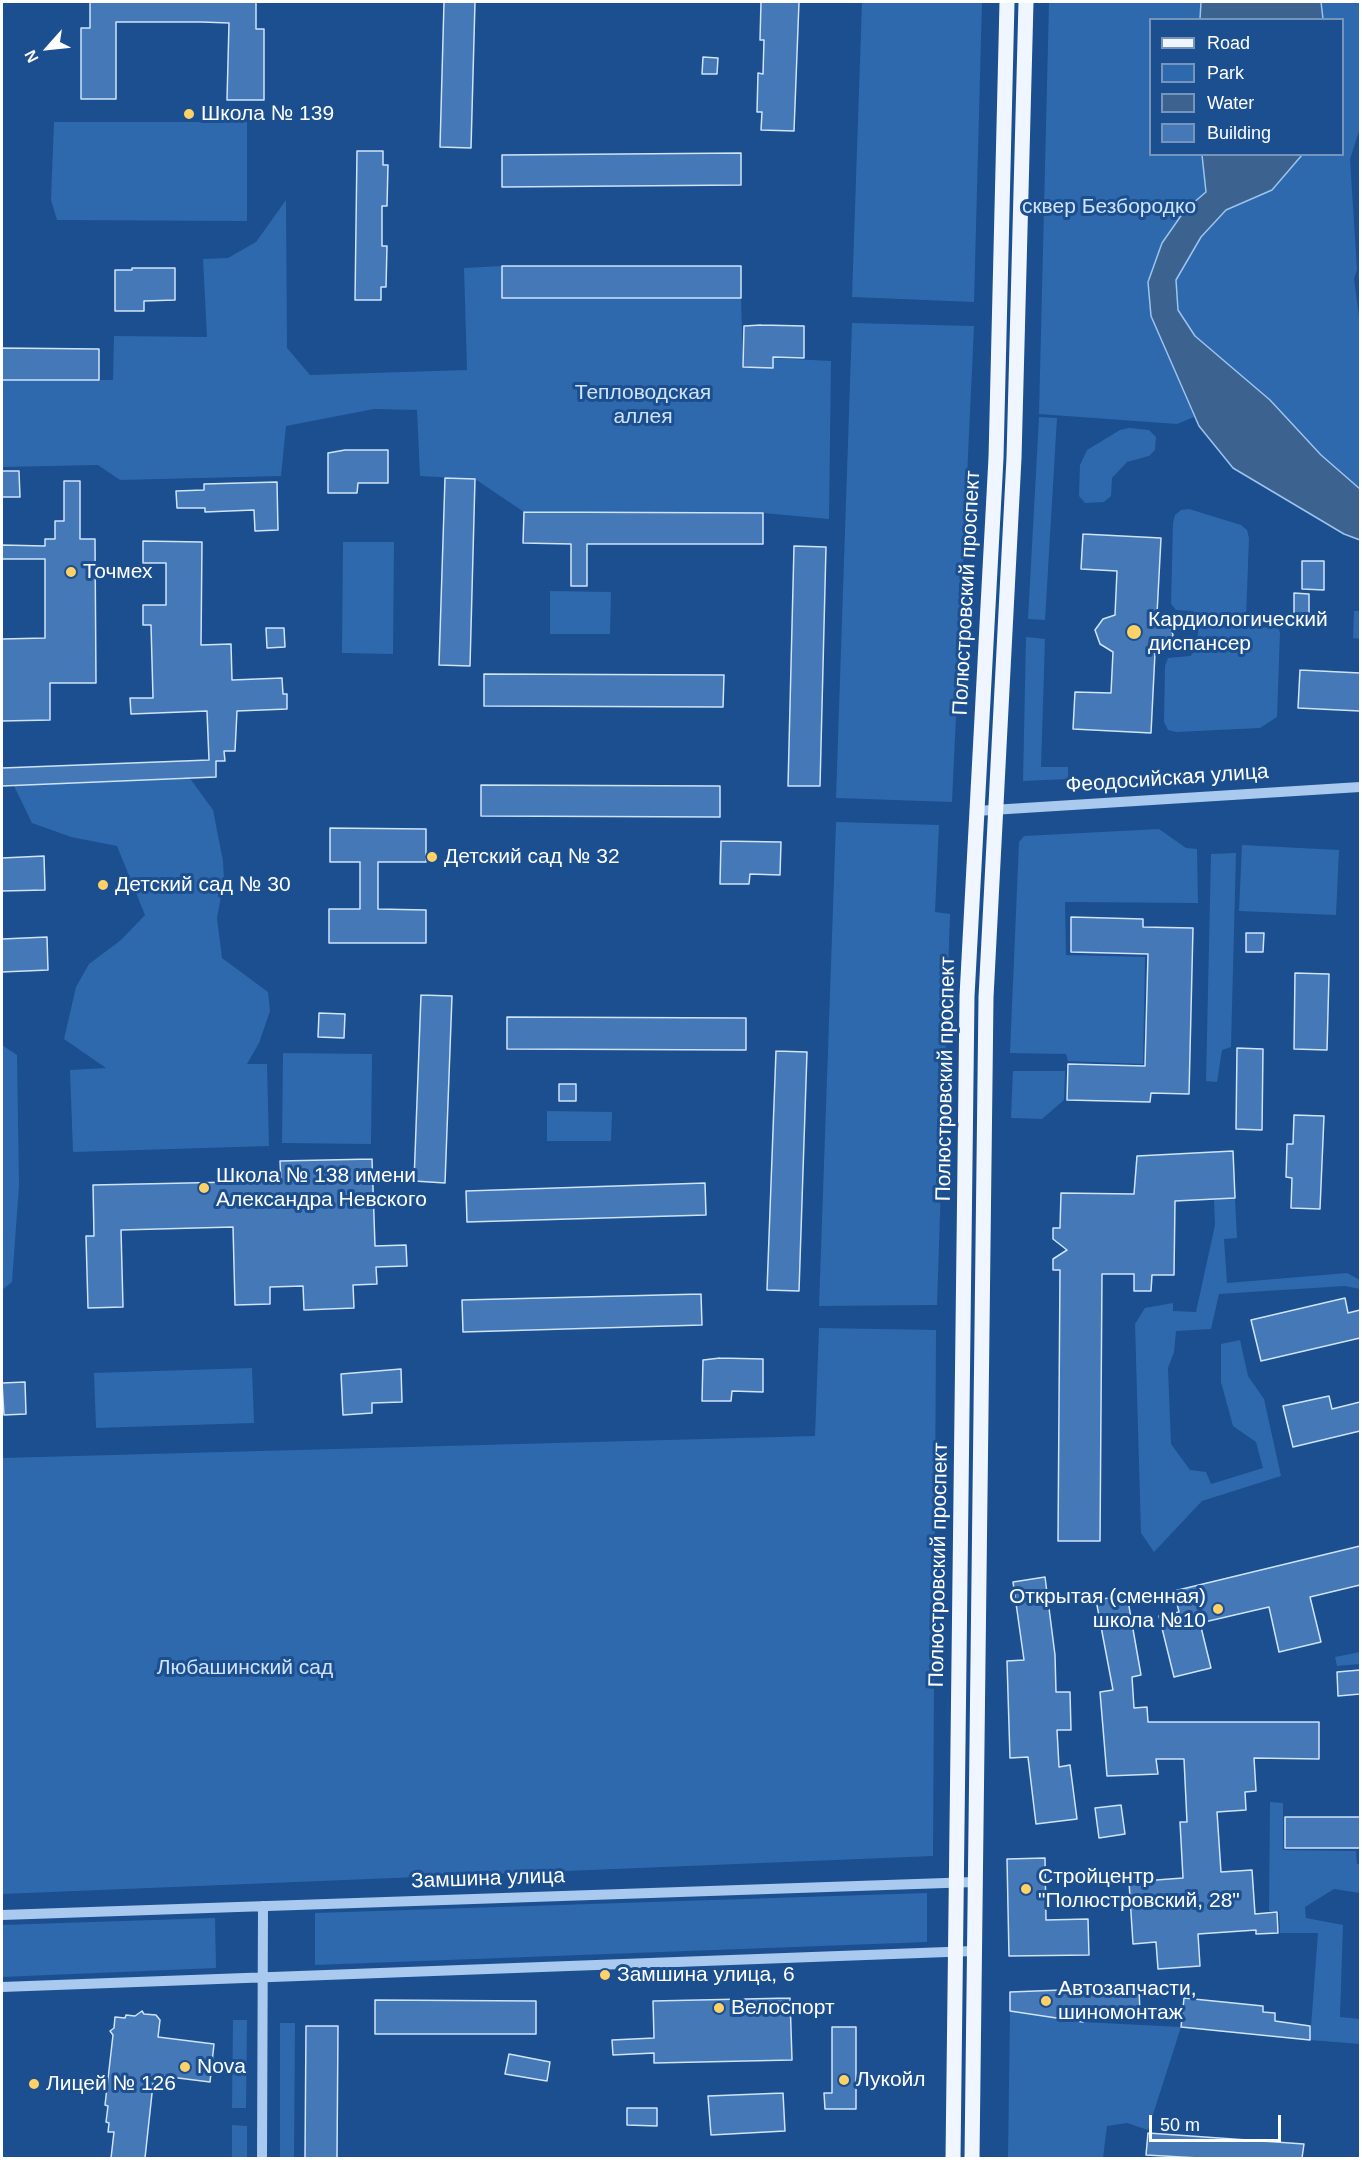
<!DOCTYPE html>
<meta charset="utf-8">
<style>
body{margin:0}
#map{position:relative;width:1362px;height:2160px;overflow:hidden;background:#1b4f8f;font-family:Helvetica,sans-serif}
canvas{display:block}
.frame{position:absolute;inset:0;border:3px solid #fff;pointer-events:none}
.legend{position:absolute;left:1149px;top:18px;width:195px;height:138px;box-sizing:border-box;background:#1b4f8f;border:2px solid #7695bc;margin:0;padding:8px 10px;list-style:none;font-size:18px;color:#fff}
.legend li{display:flex;align-items:center;gap:12px;height:30px}
.legend b{width:30px;border:2px solid #7695bc}
.north{position:absolute;left:18px;top:18px;width:60px;height:60px;-webkit-text-stroke:4px #1b4f8f;paint-order:stroke;rotate:243deg;font-size:16px;font-weight:700;line-height:24px;text-align:center;color:#fff}
.north::after{content:'';display:block;margin:auto;width:21px;height:27px;background:#fff;clip-path:polygon(50% 0,100% 100%,50% 72%,0 100%)}
.scale{position:absolute;left:1149px;top:2115px;width:132px;height:27px;box-sizing:border-box;border:3px solid #fff;border-top:0;padding-left:8px;font-size:18px;line-height:21px;white-space:nowrap;color:#fff;-webkit-text-stroke:4px #1b4f8f;paint-order:stroke}
</style>
<div id="map">
<canvas width="1362" height="2160"></canvas>
<div class="frame"></div>
<ul class="legend">
<li><b style="height:8px;background:#f0f6ff"></b>Road</li>
<li><b style="height:16px;background:#2e69ad"></b>Park</li>
<li><b style="height:16px;background:#3c6290"></b>Water</li>
<li><b style="height:16px;background:#4478b7"></b>Building</li>
</ul>
<div class="north">N</div>
<div class="scale">50 m</div>
</div>
<script>
const ctx = document.querySelector('canvas').getContext('2d');
ctx.lineJoin = 'round';
function paint(path, color) {
  ctx.fillStyle = color;
  ctx.fill(path, 'evenodd');
}
function toPath(rows) {
  const path = new Path2D();
  for (const r of rows) {
    path.moveTo(r[0], r[1]);
    for (let i = 2; i < r.length; i += 2) path.lineTo(r[i], r[i + 1]);
  }
  return path;
}
function strokePath(path, color, width, dash) {
  ctx.strokeStyle = color;
  ctx.lineWidth = width;
  ctx.lineCap = dash ? 'butt' : 'round';
  ctx.setLineDash(dash || []);
  ctx.stroke(path);
}
function drawText(font, color, halo, rows, align = 'center') {
  ctx.font = font + ' Helvetica,sans-serif';
  ctx.lineWidth = 6;
  ctx.setLineDash([]);
  ctx.textBaseline = 'middle';
  ctx.strokeStyle = halo;
  ctx.fillStyle = color;
  for (const [text, x, y, turn = 0] of rows) {
    ctx.save();
    ctx.translate(x, y);
    ctx.rotate((+turn || 0) * Math.PI / 180);
    ctx.textAlign = isNaN(turn) ? turn : align;
    if (halo) ctx.strokeText(text, 0, 0);
    ctx.fillText(text, 0, 0);
    ctx.restore();
  }
}
paint(toPath([
 [862,2,982,2,974,302,852,297],
 [1049,2,1201,2,1200,19,1150,20,1150,154,1202,155,1206,192,1185,210,1162,243,1148,282,1151,316,1194,417,1177,424,1039,414],
 [1321,2,1360,2,1360,128,1350,159,1357,270,1354,279,1360,324,1360,489,1321,455,1270,400,1195,336,1178,310,1176,280,1201,237,1226,210,1272,190,1302,155,1342,154,1342,20,1323,19],
 [54,122,247,122,247,221,57,220,51,200],
 [286,200,287,348,310,375,467,370,464,268,502,266,503,298,741,298,743,367,772,368,773,358,831,361,829,519,763,513,524,512,475,479,420,476,417,410,374,409,286,426,281,476,120,480,98,465,2,467,2,380,113,380,114,336,207,337,203,259,228,258,256,242],
 [852,323,974,326,952,802,836,798],
 [1039,417,1057,418,1045,620,1028,619],
 [1129,428,1149,430,1156,437,1155,450,1149,456,1127,462,1112,478,1111,496,1104,502,1085,503,1079,496,1080,465,1087,450,1120,430],
 [1189,509,1241,525,1247,530,1249,538,1246,618,1257,627,1278,628,1280,632,1277,717,1260,728,1176,732,1168,730,1164,722,1165,666,1168,658,1190,656,1196,650,1200,617,1193,611,1176,610,1171,604,1173,523,1175,515,1181,510],
 [343,542,394,542,393,654,342,653],
 [550,591,611,592,610,634,550,634],
 [1354,611,1360,611,1360,639,1353,638],
 [1026,637,1045,639,1041,767,1068,767,1068,779,1023,781],
 [189,777,213,810,223,861,224,880,217,918,222,958,268,992,270,1011,259,1043,247,1064,267,1064,269,1146,73,1152,70,1070,106,1068,64,1039,76,987,89,964,121,940,145,915,117,846,71,837,32,823,14,786],
 [836,822,939,825,935,912,950,914,937,1305,819,1306],
 [1159,829,1186,848,1197,849,1198,903,1065,902,1066,955,1145,957,1143,1064,1068,1061,1066,1054,1010,1053,1019,842,1024,836],
 [1242,845,1339,850,1336,915,1239,911],
 [1236,853,1231,1047,1222,1050,1217,1082,1206,1081,1211,854],
 [2,1045,17,1055,19,1186,12,1282,2,1290],
 [283,1053,372,1054,371,1144,282,1143],
 [1013,1071,1065,1071,1064,1100,1042,1119,1011,1118],
 [547,1111,612,1112,611,1141,547,1141],
 [1235,1198,1237,1238,1224,1239,1227,1283,1347,1273,1360,1280,1360,1289,1345,1286,1219,1294,1211,1329,1176,1331,1174,1352,1168,1368,1171,1444,1190,1470,1206,1472,1211,1484,1263,1468,1256,1442,1233,1426,1221,1382,1221,1344,1240,1340,1248,1376,1264,1399,1281,1476,1202,1501,1154,1552,1141,1533,1135,1324,1145,1308,1173,1303,1173,1311,1196,1312,1215,1225,1214,1199],
 [819,1328,936,1330,933,1856,2,1894,2,1458,815,1436],
 [252,1368,254,1423,96,1428,94,1373],
 [1360,1652,1360,1664,1337,1666,1335,1657],
 [1270,1802,1283,1803,1283,1850,1356,1851,1357,1864,1360,1864,1360,1893,1334,1889,1305,1907,1306,1918,1343,1925,1340,2017,1360,2019,1360,2044,1310,2040,1318,1933,1280,1933,1279,1911,1269,1911],
 [927,1893,927,1942,315,1965,315,1913],
 [215,1918,216,1968,2,1977,2,1925],
 [1010,2011,1083,2022,1181,2027,1148,2130,1127,2123,1107,2126,1103,2158,1008,2158],
 [233,2020,247,2020,246,2108,232,2108],
 [280,2023,295,2023,294,2158,280,2158],
 [232,2125,247,2126,247,2158,232,2158]
]), '#2e69ad');
const water = toPath([
 [1201,2,1321,2,1323,19,1200,19,1201,2],
 [1202,155,1302,155,1272,190,1226,210,1201,237,1176,280,1178,310,1195,336,1270,400,1321,455,1360,489,1360,540,1344,534,1233,468,1199,426,1151,316,1148,282,1162,243,1185,210,1206,192,1202,155]
]);
paint(water, '#3c6290');
strokePath(water, '#9cc4f0', 1.5);
const building = toPath([
 [90,2,256,2,256,29,264,29,264,100,227,100,229,23,202,22,116,22,116,99,81,99,81,28,90,28,90,2],
 [444,2,475,2,471,148,440,147,444,2],
 [761,2,799,2,794,131,761,130,762,112,757,112,758,73,763,74,764,40,760,40,761,2],
 [703,57,718,58,717,74,702,74,703,57],
 [357,151,383,151,383,165,388,165,387,206,382,206,382,246,387,246,386,287,381,287,381,300,355,300,357,151],
 [741,153,741,185,502,187,502,155,741,153],
 [502,266,741,266,741,298,502,298,502,266],
 [132,268,175,268,175,300,144,301,144,311,115,311,115,270,132,270,132,268],
 [761,325,804,326,804,358,773,357,773,368,743,367,744,326,761,325],
 [2,348,99,349,99,380,2,380,2,348],
 [345,450,388,450,388,483,358,483,357,493,328,493,328,453,345,450],
 [2,471,19,471,20,497,2,497,2,471],
 [445,478,475,479,470,666,439,665,445,478],
 [64,481,80,481,80,539,95,539,96,683,50,683,50,720,2,721,2,639,45,638,45,559,2,559,2,545,45,546,45,539,55,539,55,521,64,521,64,481],
 [277,482,278,530,255,531,254,510,205,512,205,508,177,508,176,491,204,490,204,484,277,482],
 [524,512,763,513,763,544,587,544,587,586,571,586,571,544,523,543,524,512],
 [1083,534,1161,538,1157,614,1169,623,1173,635,1168,646,1155,653,1151,733,1073,729,1075,692,1111,693,1113,652,1100,644,1095,630,1103,619,1115,615,1117,571,1081,569,1083,534],
 [143,541,202,542,201,645,231,644,232,680,282,678,283,694,287,694,287,709,237,711,235,751,224,751,225,761,216,761,216,777,2,786,2,768,209,760,207,711,131,714,130,698,153,698,151,625,143,625,143,605,166,605,166,563,143,563,143,541],
 [794,546,826,547,820,786,788,786,794,546],
 [1302,561,1324,561,1324,590,1302,589,1302,561],
 [1294,593,1309,594,1309,619,1294,619,1294,593],
 [266,628,284,628,285,647,267,648,266,628],
 [1300,670,1360,673,1360,711,1298,708,1300,670],
 [484,674,724,675,723,707,484,706,484,674],
 [481,785,720,786,720,817,481,816,481,785],
 [330,828,426,829,426,862,378,862,378,909,426,910,426,943,329,943,329,909,360,909,360,862,330,862,330,828],
 [721,841,781,842,780,875,750,874,749,884,720,884,721,841],
 [44,856,45,890,2,891,2,858,44,856],
 [1071,917,1143,919,1143,927,1193,928,1189,1094,1151,1093,1150,1102,1067,1100,1068,1064,1145,1066,1148,954,1071,952,1071,917],
 [1246,933,1264,933,1263,952,1246,952,1246,933],
 [47,937,48,970,2,972,2,939,47,937],
 [1295,973,1329,974,1327,1050,1294,1049,1295,973],
 [421,995,452,996,445,1183,414,1181,421,995],
 [319,1013,345,1014,344,1038,318,1037,319,1013],
 [507,1017,746,1018,746,1050,507,1049,507,1017],
 [1237,1048,1263,1049,1262,1130,1236,1129,1237,1048],
 [776,1051,807,1052,799,1291,767,1290,776,1051],
 [559,1084,576,1084,576,1101,559,1101,559,1084],
 [1294,1115,1324,1116,1320,1209,1291,1208,1292,1178,1286,1177,1287,1144,1293,1144,1294,1115],
 [1233,1151,1235,1198,1175,1201,1174,1275,1152,1275,1151,1291,1134,1291,1134,1274,1102,1274,1100,1541,1058,1541,1060,1270,1053,1270,1053,1259,1067,1250,1053,1239,1053,1228,1060,1228,1061,1193,1134,1194,1137,1156,1233,1151],
 [372,1159,375,1246,406,1245,407,1266,376,1267,377,1284,353,1285,354,1308,304,1310,303,1286,270,1287,270,1304,235,1305,233,1227,121,1230,123,1307,88,1308,86,1236,94,1236,93,1185,281,1181,280,1161,372,1159],
 [705,1183,706,1215,467,1222,466,1191,705,1183],
 [701,1294,702,1325,463,1332,462,1300,701,1294],
 [1345,1298,1348,1313,1360,1310,1360,1338,1261,1361,1251,1320,1345,1298],
 [720,1358,763,1359,763,1392,732,1391,731,1401,702,1401,703,1360,720,1358],
 [401,1369,402,1402,372,1403,372,1413,343,1415,341,1374,401,1369],
 [25,1382,26,1414,4,1415,2,1383,25,1382],
 [1329,1396,1332,1409,1360,1402,1360,1431,1293,1447,1283,1406,1329,1396],
 [1360,1546,1360,1585,1310,1597,1321,1642,1279,1652,1269,1607,1200,1623,1211,1668,1174,1677,1159,1616,1179,1612,1174,1591,1360,1546],
 [1045,1577,1055,1655,1056,1692,1070,1692,1071,1730,1057,1730,1059,1767,1070,1765,1077,1819,1036,1824,1028,1757,1010,1758,1007,1661,1024,1660,1013,1582,1045,1577],
 [1127,1595,1141,1675,1132,1677,1134,1708,1147,1707,1148,1722,1319,1722,1319,1759,1254,1758,1256,1791,1245,1792,1246,1810,1217,1812,1221,1872,1252,1870,1255,1914,1277,1912,1278,1933,1256,1934,1256,1930,1198,1934,1200,1966,1158,1969,1156,1942,1133,1944,1129,1882,1183,1878,1180,1822,1187,1822,1184,1759,1156,1759,1158,1774,1107,1776,1100,1692,1113,1690,1096,1600,1127,1595],
 [1360,1670,1360,1694,1338,1696,1337,1672,1360,1670],
 [1121,1805,1125,1834,1099,1838,1095,1808,1121,1805],
 [1285,1817,1360,1817,1360,1848,1285,1848,1285,1817],
 [1045,1858,1046,1920,1088,1919,1089,1955,1009,1956,1007,1859,1045,1858],
 [1139,1987,1140,2015,1083,2017,1083,2022,1010,2011,1010,1992,1139,1987],
 [790,1998,792,2060,654,2063,654,2053,613,2055,612,2040,654,2038,653,2001,790,1998],
 [1184,1998,1263,2006,1263,2012,1275,2013,1275,2021,1310,2026,1310,2040,1181,2027,1184,1998],
 [375,2000,536,2001,536,2034,375,2034,375,2000],
 [142,2011,144,2014,156,2015,160,2020,158,2037,214,2044,210,2082,154,2075,145,2158,111,2158,114,2132,108,2132,109,2123,106,2122,108,2106,105,2105,113,2035,110,2031,114,2028,115,2017,125,2018,126,2015,135,2016,142,2011],
 [306,2026,338,2026,337,2158,305,2158,306,2026],
 [832,2027,856,2027,856,2109,825,2109,824,2093,832,2093,832,2027],
 [509,2054,550,2062,547,2081,505,2074,509,2054],
 [783,2093,785,2131,711,2135,708,2096,783,2093],
 [627,2108,657,2108,657,2126,627,2125,627,2108],
 [1148,2133,1304,2144,1302,2158,1199,2158,1146,2155,1148,2133]
]);
paint(building, '#4478b7');
strokePath(building, '#cfe3fa', 1.5);
strokePath(toPath([
 [976,811,1360,787],
 [2,1915,975,1882],
 [2,1987,974,1951],
 [262,2158,263,1906]
]), '#a9c9ee', 10);
strokePath(toPath([
 [953,2158,967,996,996,458,1007,2],
 [972,2158,986,997,1014,458,1026,2]
]), '#f0f6ff', 15);
for (const [x, y, r, color] of [
 [189,114,6,"#ffd166"],
 [71,572,6,"#ffd166"],
 [1134,632,8,"#ffd166"],
 [432,857,6,"#ffd166"],
 [103,885,6,"#ffd166"],
 [204,1188,6,"#ffd166"],
 [1218,1609,6,"#ffd166"],
 [1026,1889,6,"#ffd166"],
 [605,1975,6,"#ffd166"],
 [1046,2001,6,"#ffd166"],
 [719,2008,6,"#ffd166"],
 [185,2067,6,"#ffd166"],
 [844,2080,6,"#ffd166"],
 [34,2084,6,"#ffd166"]
]) {
  const dot = new Path2D();
  dot.arc(x, y, r, 0, 2 * Math.PI);
  ctx.fillStyle = color;
  ctx.fill(dot);
  strokePath(dot, '#1b4f8f', 2);
}
drawText('21px', '#fff', '#1b4f8f', [
 ["Школа № 139",201,114],
 ["Точмех",83,572],
 ["Кардиологический",1148,620],
 ["диспансер",1148,644],
 ["Детский сад № 32",444,857],
 ["Детский сад № 30",115,885],
 ["Школа № 138 имени",216,1176],
 ["Александра Невского",216,1200],
 ["Открытая (сменная)",1206,1597,"right"],
 ["школа №10",1206,1621,"right"],
 ["Стройцентр",1038,1877],
 ["\"Полюстровский, 28\"",1038,1901],
 ["Замшина улица, 6",617,1975],
 ["Автозапчасти,",1058,1989],
 ["шиномонтаж",1058,2013],
 ["Велоспорт",731,2008],
 ["Nova",197,2067],
 ["Лукойл",856,2080],
 ["Лицей № 126",46,2084]
], 'left');
drawText('21px', '#cfe3fa', '#1b4f8f', [
 ["сквер Безбородко",1109,207],
 ["Тепловодская",643,393],
 ["аллея",643,417],
 ["Любашинский сад",245,1668]
]);
drawText('21px', '#fff', '#1b4f8f', [
 ["Полюстровский проспект",967,593,-87],
 ["Феодосийская улица",1167,779,-4],
 ["Полюстровский проспект",946,1079,-89],
 ["Полюстровский проспект",939,1565,-89],
 ["Замшина улица",488,1879,-2]
]);
</script>
